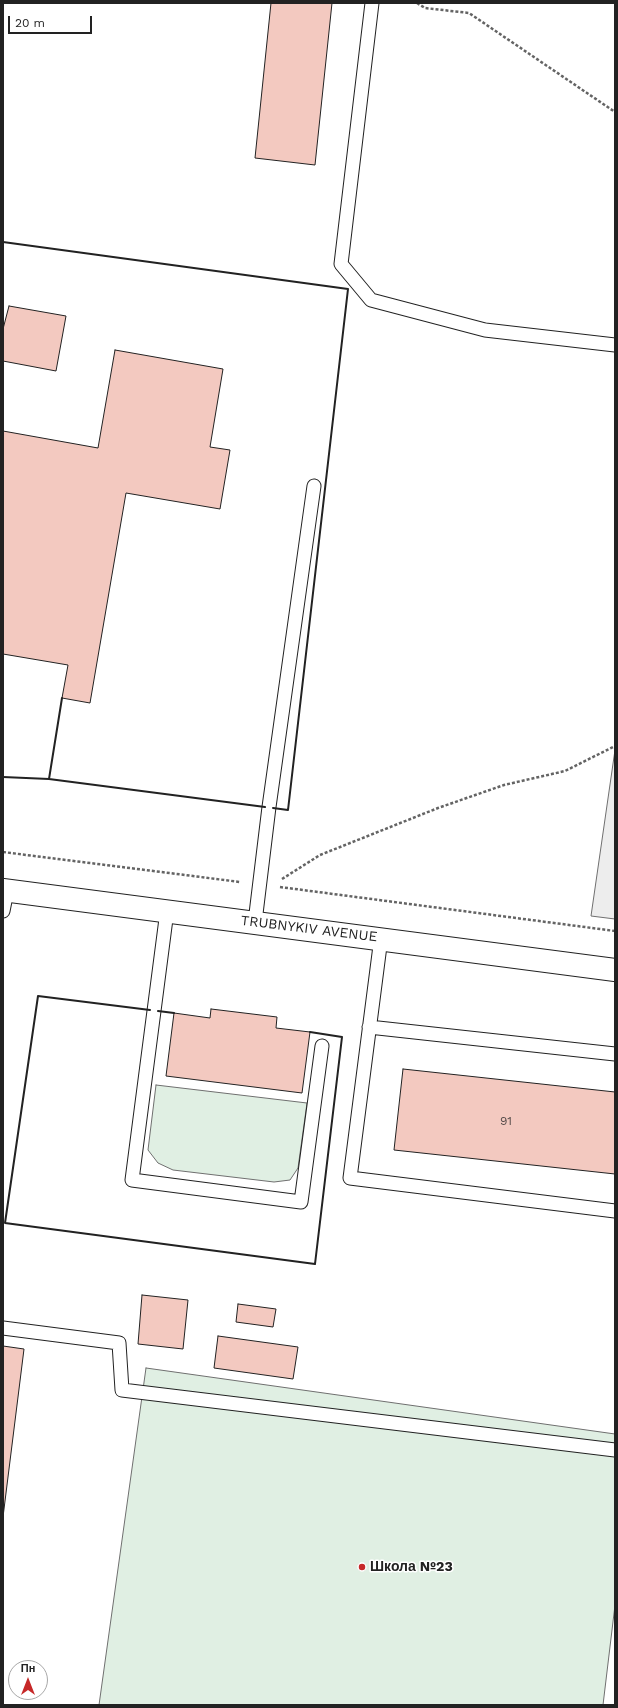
<!DOCTYPE html>
<meta charset="utf-8">
<style>
body{margin:0}
#map{position:relative;width:618px;height:1708px;overflow:hidden;background:#fff;font-family:"Work Sans",sans-serif}
canvas{display:block}
.frame{position:absolute;inset:0;border:4px solid #222;pointer-events:none}
.north{position:absolute;left:8px;top:1660px;width:40px;height:40px;box-sizing:border-box;background:#fff;border:1px solid #a7a7a7;border-radius:50%;rotate:0deg;font-size:11px;font-weight:700;line-height:16px;text-align:center;color:#222}
.north::after{content:'';display:block;margin:auto;width:14px;height:18px;background:#c62828;clip-path:polygon(50% 0,100% 100%,50% 72%,0 100%)}
.scale{position:absolute;left:8px;top:16px;width:84px;height:18px;box-sizing:border-box;border:2px solid #222;border-top:0;padding-left:5px;font-size:12px;line-height:14px;white-space:nowrap;color:#222;-webkit-text-stroke:3px #fff;paint-order:stroke}
</style>
<div id="map">
<canvas width="618" height="1708"></canvas>
<div class="frame"></div>
<div class="north">Пн</div>
<div class="scale">20 m</div>
</div>
<script>
const ctx = document.querySelector('canvas').getContext('2d');
ctx.lineJoin = 'round';
function paint(path, color) {
  ctx.fillStyle = color;
  ctx.fill(path, 'evenodd');
}
function toPath(rows) {
  const path = new Path2D();
  for (const r of rows) {
    path.moveTo(r[0], r[1]);
    for (let i = 2; i < r.length; i += 2) path.lineTo(r[i], r[i + 1]);
  }
  return path;
}
function strokePath(path, color, width, dash) {
  ctx.strokeStyle = color;
  ctx.lineWidth = width;
  ctx.lineCap = dash ? 'butt' : 'round';
  ctx.setLineDash(dash || []);
  ctx.stroke(path);
}
function drawText(font, color, halo, rows, align = 'center') {
  ctx.font = font + ' "Work Sans",sans-serif';
  ctx.lineWidth = 3;
  ctx.setLineDash([]);
  ctx.textBaseline = 'middle';
  ctx.strokeStyle = halo;
  ctx.fillStyle = color;
  for (const [text, x, y, turn = 0] of rows) {
    ctx.save();
    ctx.translate(x, y);
    ctx.rotate((+turn || 0) * Math.PI / 180);
    ctx.textAlign = isNaN(turn) ? turn : align;
    if (halo) ctx.strokeText(text, 0, 0);
    ctx.fillText(text, 0, 0);
    ctx.restore();
  }
}
const green = toPath([
 [156,1085,307,1103,298,1168,290,1180,274,1182,173,1170,158,1163,148,1150,156,1085],
 [146,1368,615,1434,615,1605,603,1705,99,1705,146,1368]
]);
paint(green, '#e0efe3');
strokePath(green, '#6f6f6f', 1);
const parking = toPath([
 [615,750,615,919,591,916,615,750]
]);
paint(parking, '#ededed');
strokePath(parking, '#6f6f6f', 1);
const building = toPath([
 [271,3,332,3,315,165,255,158,271,3],
 [9,306,66,316,56,371,3,361,3,329,9,306],
 [115,350,223,369,210,447,230,450,220,509,126,493,90,703,62,698,68,665,3,654,3,431,98,448,115,350],
 [211,1009,277,1017,276,1028,310,1032,302,1093,166,1076,174,1013,210,1018,211,1009],
 [403,1069,615,1092,615,1174,394,1150,403,1069],
 [142,1295,188,1300,183,1349,138,1344,142,1295],
 [238,1304,276,1309,273,1327,236,1322,238,1304],
 [218,1336,298,1347,293,1379,214,1368,218,1336],
 [3,1346,24,1349,3,1517,3,1346]
]);
paint(building, '#f3c9c0');
strokePath(building, '#222', 1);
const service = toPath([
 [372,3,341,264,371,300,485,330,615,345],
 [3,911,7,891],
 [167,911,132,1180,301,1202,322,1046],
 [255,922,269,807,314,486],
 [381,938,350,1178,615,1211],
 [369,1027,615,1054],
 [3,1328,119,1343,122,1390,615,1450]
]);
const secondary = toPath([
 [3,890,615,970]
]);
strokePath(service, '#222', 15);
strokePath(secondary, '#222', 24);
strokePath(toPath([
 [417,3,425,8,469,13,615,112],
 [3,852,240,882],
 [282,879,320,855,438,808,504,785,565,771,615,746],
 [280,887,615,931]
]), '#646464', 2.5, [3, 2]);
strokePath(service, '#fff', 13);
strokePath(secondary, '#fff', 22);
strokePath(toPath([
 [3,242,348,289,288,810,273,808],
 [3,777,49,779,265,807],
 [49,779,62,698],
 [150,1010,38,996,5,1223,315,1264,342,1037,310,1032],
 [158,1011,174,1013]
]), '#222', 2);
for (const [x, y, r, color] of [
 [362,1567,4,"#c62828"]
]) {
  const dot = new Path2D();
  dot.arc(x, y, r, 0, 2 * Math.PI);
  ctx.fillStyle = color;
  ctx.fill(dot);
  strokePath(dot, '#fff', 1.5);
}
drawText('12px', '#564c4a', null, [
 ["91",506,1121]
]);
drawText('14px', '#222', '#fff', [
 ["TRUBNYKIV AVENUE",309,929,7]
]);
drawText('bold 14px', '#222', '#fff', [
 ["Школа №23",370,1567]
], 'left');
</script>
